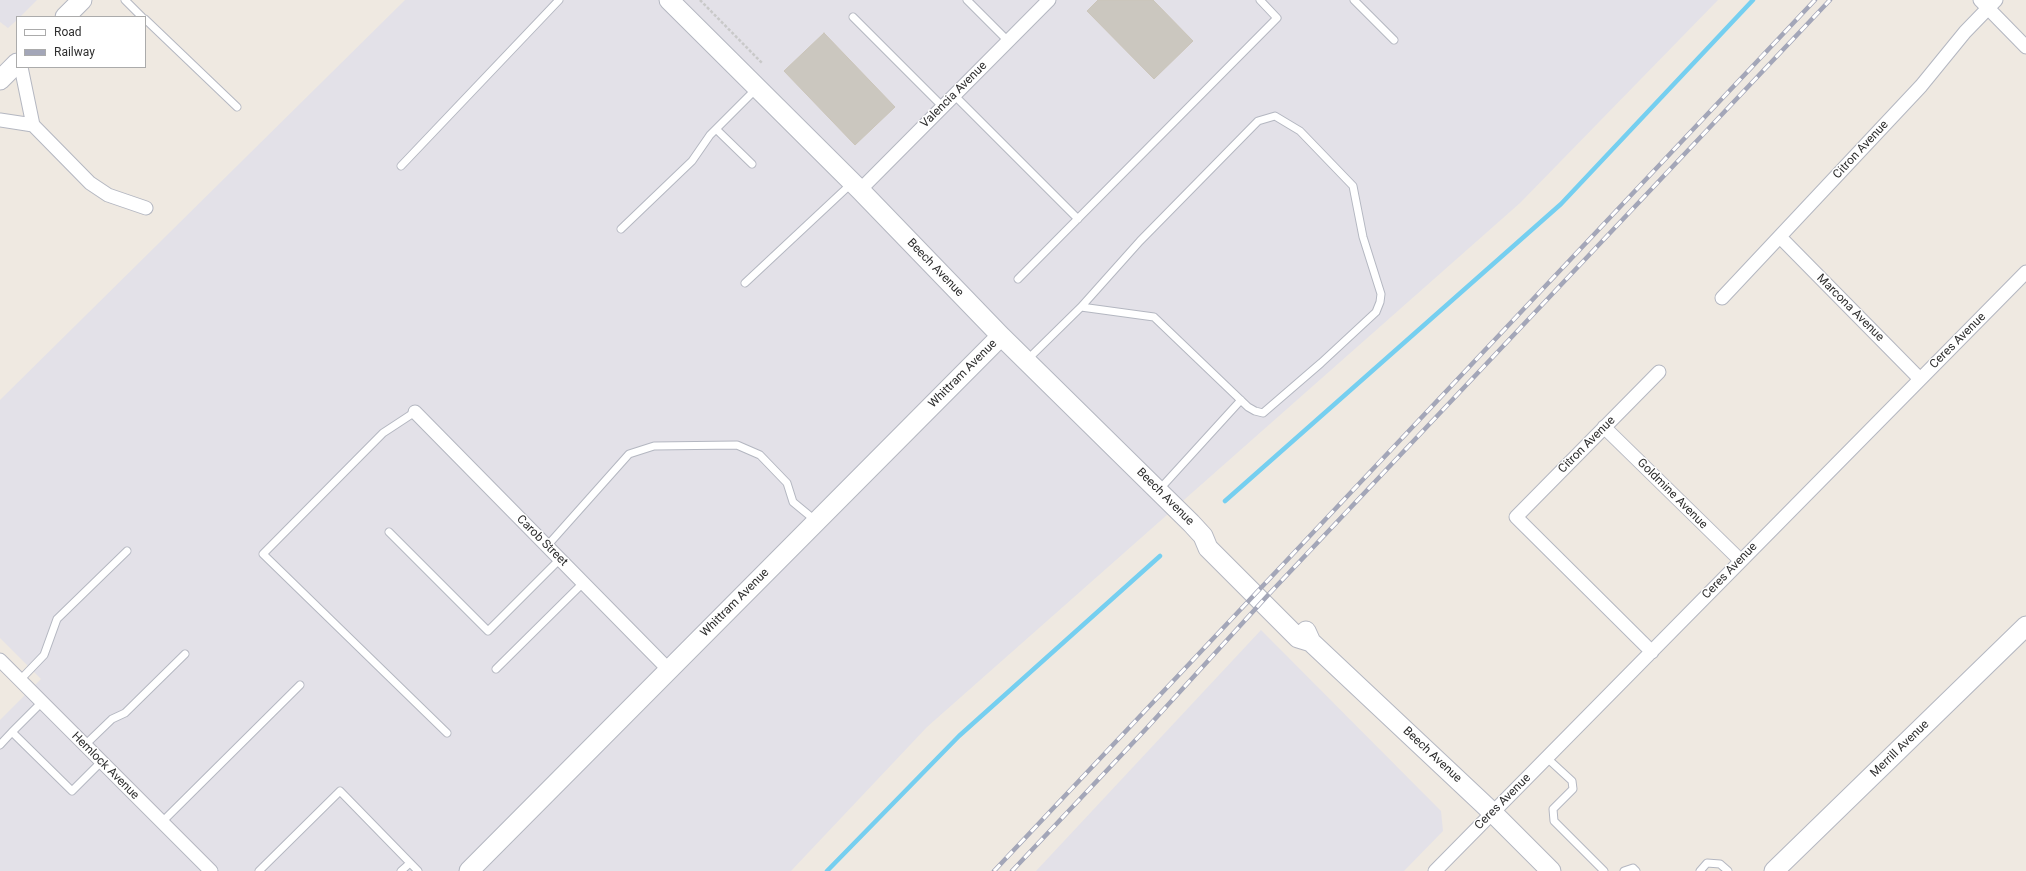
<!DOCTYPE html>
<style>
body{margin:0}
#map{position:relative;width:2026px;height:871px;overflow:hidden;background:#efe9e1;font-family:Roboto,sans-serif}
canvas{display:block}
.legend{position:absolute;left:16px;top:16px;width:130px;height:52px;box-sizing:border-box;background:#fff;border:1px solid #ababab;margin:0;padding:5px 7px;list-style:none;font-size:12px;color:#2e2e2e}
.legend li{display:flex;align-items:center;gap:8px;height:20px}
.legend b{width:20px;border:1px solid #ababab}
</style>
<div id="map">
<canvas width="2026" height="871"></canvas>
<ul class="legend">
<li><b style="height:5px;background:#fff"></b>Road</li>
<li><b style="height:5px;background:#a3a6b8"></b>Railway</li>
</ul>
</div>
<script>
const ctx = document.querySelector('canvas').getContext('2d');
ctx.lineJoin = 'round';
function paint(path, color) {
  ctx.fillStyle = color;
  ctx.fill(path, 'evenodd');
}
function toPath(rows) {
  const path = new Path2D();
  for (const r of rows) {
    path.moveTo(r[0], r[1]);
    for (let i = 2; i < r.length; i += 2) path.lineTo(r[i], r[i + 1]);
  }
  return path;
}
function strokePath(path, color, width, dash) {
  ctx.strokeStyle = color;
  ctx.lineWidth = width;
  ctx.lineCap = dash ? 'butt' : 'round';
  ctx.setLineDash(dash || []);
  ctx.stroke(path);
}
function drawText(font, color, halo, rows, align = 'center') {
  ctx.font = font + ' Roboto,sans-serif';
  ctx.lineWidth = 3;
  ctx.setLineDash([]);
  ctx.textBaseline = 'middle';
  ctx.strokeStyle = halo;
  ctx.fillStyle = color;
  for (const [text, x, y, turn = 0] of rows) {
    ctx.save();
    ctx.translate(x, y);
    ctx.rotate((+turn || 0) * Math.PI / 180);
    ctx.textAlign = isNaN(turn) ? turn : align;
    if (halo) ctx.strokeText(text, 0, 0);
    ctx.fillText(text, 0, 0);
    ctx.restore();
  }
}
paint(toPath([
 [0,0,37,0,20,17,17,17,17,20,8,28,0,22],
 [405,0,1718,0,1520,203,927,727,791,871,0,871,0,720,41,679,0,638,0,400],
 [1261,630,1441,811,1443,831,1404,871,1036,871]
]), '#e3e1e8');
strokePath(toPath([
 [1225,501,1561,204,1753,0],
 [827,871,959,736,1160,556]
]), '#75cff0', 4.5);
const building = toPath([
 [1098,0,1153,0,1193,41,1154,79,1087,11,1098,0],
 [824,33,895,107,855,145,784,71,824,33]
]);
paint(building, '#cbc7bf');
strokePath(building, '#cbc5ba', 1);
const lane = toPath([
 [125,0,142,17],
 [967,0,1008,41],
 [1354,0,1394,40],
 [853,17,943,107],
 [145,19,237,107],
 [954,95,1078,219],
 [716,129,752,164],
 [401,166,559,0],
 [621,229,692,161,710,135,757,88],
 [1018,279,1277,18,1260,0],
 [745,283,852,183],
 [1026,361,1081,307,1154,317,1248,407,1255,411,1263,413,1321,363,1376,312,1380,302,1381,294,1363,237,1353,186,1300,131,1275,116,1258,121,1140,241,1081,307],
 [415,412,383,433,263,554,447,733],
 [1158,491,1241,400],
 [389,532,488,631,560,559],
 [547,546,629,454,654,446,737,445,760,455,787,483,793,502,816,521],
 [496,669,583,583],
 [20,680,44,655,57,619,127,551],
 [42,702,12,732,72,791,101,762],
 [0,745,12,732],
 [85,745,112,719,125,713,185,654],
 [1547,758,1572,781,1573,789,1553,809,1554,821,1604,871],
 [162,822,300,685],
 [259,871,340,791,418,871],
 [401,871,410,863],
 [1624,871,1633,868,1636,871],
 [1700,871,1707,863,1720,864,1728,871]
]);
const street = toPath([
 [1980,0,2026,47],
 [21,67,33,125,90,183,108,195,146,208],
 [0,120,33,125],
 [860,190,1049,0],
 [1780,237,1920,379],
 [1722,298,1921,86,1965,32,1996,0],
 [415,412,669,670],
 [1604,427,1740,560],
 [1652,652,1516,517,1659,372],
 [0,660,211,871],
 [1435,871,2026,272]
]);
const secondary = toPath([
 [669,0,860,190,1001,336,1191,523,1203,536,1208,548,1298,638,1311,642],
 [65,17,82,0],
 [0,80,17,63],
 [1306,631,1311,642,1493,813,1551,871],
 [469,871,1001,336],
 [1774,871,2026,626]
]);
strokePath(lane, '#b4b7c1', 9);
strokePath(street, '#b4b7c1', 15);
strokePath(secondary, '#b4b7c1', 21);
strokePath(toPath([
 [700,0,763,64]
]), '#c9c9c9', 2.5, [3, 2]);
strokePath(lane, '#fff', 7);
strokePath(street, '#fff', 13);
strokePath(secondary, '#fff', 19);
const rail = toPath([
 [994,871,1815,0],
 [1012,871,1145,730,1269,594,1830,0]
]);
strokePath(rail, '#a3a6b8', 4.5);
strokePath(rail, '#fff', 3, [9]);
drawText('12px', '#2e2e2e', '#fff', [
 ["Valencia Avenue",954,95,-45],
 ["Citron Avenue",1861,150,-47],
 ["Beech Avenue",935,268,46],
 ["Marcona Avenue",1850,308,45],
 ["Ceres Avenue",1958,341,-45],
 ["Whittram Avenue",963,374,-45],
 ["Citron Avenue",1587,445,-45],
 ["Goldmine Avenue",1672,494,45],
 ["Beech Avenue",1165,497,45],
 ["Carob Street",542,541,45],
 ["Ceres Avenue",1730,571,-46],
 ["Whittram Avenue",735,603,-45],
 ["Merrill Avenue",1900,749,-44],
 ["Beech Avenue",1432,755,43],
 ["Hemlock Avenue",105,766,45],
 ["Ceres Avenue",1503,802,-45]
]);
</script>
